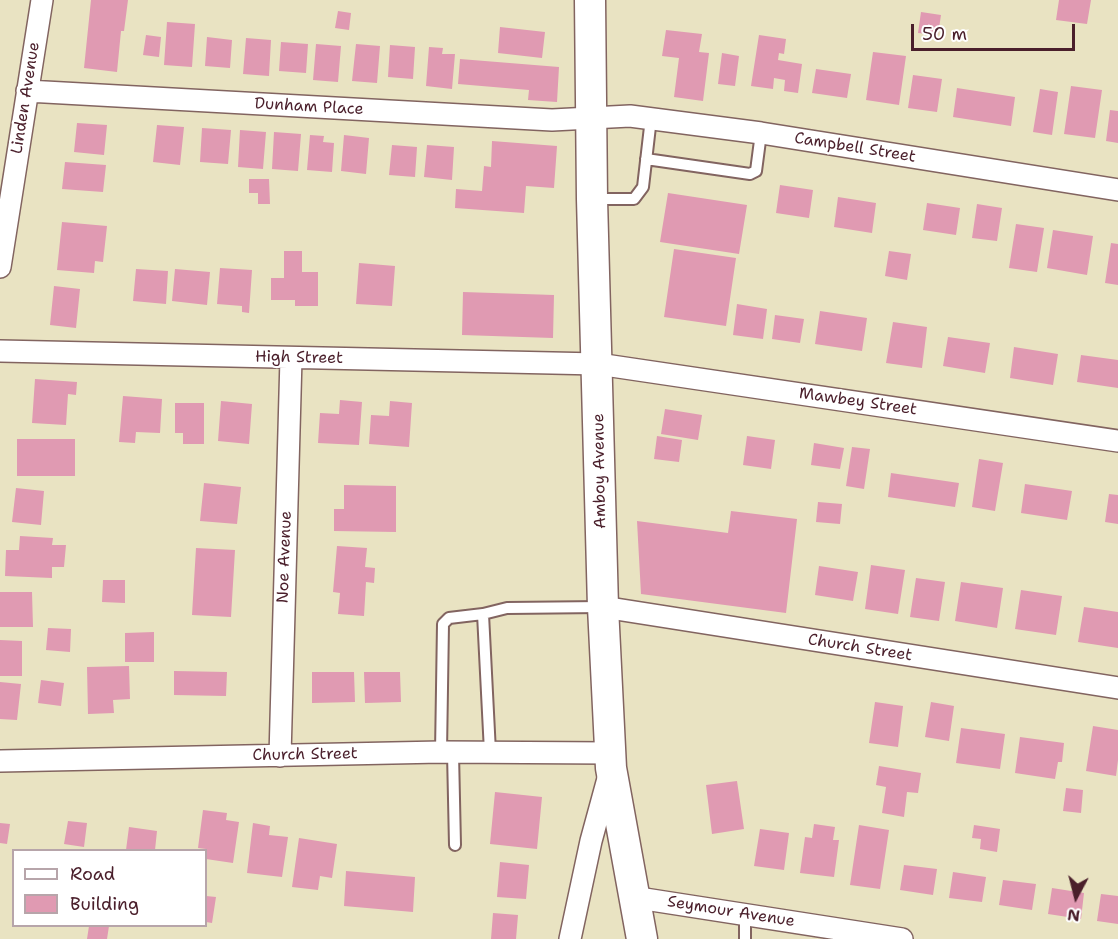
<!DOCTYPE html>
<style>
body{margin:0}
#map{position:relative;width:1118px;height:939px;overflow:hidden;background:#e9e3c2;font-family:"Shantell Sans",sans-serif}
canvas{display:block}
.legend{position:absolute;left:12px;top:849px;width:195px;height:78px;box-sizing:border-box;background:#fff;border:2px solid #b7a5aa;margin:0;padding:8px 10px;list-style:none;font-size:18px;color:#4a1f2b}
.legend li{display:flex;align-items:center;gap:12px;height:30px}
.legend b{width:30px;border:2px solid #b7a5aa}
.north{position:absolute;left:1046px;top:867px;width:60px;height:60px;-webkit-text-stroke:4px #fff;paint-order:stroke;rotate:187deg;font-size:16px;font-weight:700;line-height:24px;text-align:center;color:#4a1f2b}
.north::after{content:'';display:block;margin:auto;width:21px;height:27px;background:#4a1f2b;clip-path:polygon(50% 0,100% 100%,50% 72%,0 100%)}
.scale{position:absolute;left:911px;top:24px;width:164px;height:27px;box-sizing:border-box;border:3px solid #4a1f2b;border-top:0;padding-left:8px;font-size:18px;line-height:21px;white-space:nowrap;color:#4a1f2b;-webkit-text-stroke:4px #fff;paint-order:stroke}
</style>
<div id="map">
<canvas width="1118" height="939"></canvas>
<ul class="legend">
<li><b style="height:8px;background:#fff"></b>Road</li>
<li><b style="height:16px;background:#e09ab2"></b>Building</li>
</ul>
<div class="north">N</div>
<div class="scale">50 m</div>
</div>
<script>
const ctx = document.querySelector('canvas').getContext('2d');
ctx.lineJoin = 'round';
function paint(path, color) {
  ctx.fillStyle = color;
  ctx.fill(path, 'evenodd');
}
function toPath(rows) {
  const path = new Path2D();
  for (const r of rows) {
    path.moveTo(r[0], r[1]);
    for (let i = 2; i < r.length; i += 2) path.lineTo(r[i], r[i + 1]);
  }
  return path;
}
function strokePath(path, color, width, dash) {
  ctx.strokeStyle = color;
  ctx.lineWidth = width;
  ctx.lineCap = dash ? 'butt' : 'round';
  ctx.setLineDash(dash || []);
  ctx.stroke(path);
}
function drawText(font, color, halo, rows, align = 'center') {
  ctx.font = font + ' "Shantell Sans",sans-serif';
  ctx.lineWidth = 4.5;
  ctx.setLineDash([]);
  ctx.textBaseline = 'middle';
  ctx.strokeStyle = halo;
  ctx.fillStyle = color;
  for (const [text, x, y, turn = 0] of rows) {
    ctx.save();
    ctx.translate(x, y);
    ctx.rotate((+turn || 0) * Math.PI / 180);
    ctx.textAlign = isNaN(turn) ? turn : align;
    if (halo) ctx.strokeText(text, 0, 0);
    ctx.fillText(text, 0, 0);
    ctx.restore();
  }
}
paint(toPath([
 [91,0,128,0,124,31,121,31,117,72,84,68],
 [1059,0,1091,0,1087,24,1056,20],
 [338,11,351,13,349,30,335,28],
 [921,12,941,15,938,35,918,33],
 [167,22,195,24,192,67,164,65],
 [500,27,545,32,542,58,498,53],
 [666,30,702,34,699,52,709,53,703,101,674,97,679,58,662,56],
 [146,35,161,37,159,57,143,55],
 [759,35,786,39,784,54,779,53,778,60,802,64,798,93,784,91,785,80,774,78,773,89,751,86],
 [207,37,232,40,230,68,205,66],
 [246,38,271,40,269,76,243,74],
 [281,42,308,44,306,73,279,71],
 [316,44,341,46,338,82,313,80],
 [356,44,380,46,377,83,352,81],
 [390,45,415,47,413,79,388,77],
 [429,47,443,48,442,54,455,54,452,89,426,86],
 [873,52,906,56,899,105,866,100],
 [722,53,739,56,735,86,718,84],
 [460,59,559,67,557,102,528,100,529,90,458,84],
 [816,69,851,74,847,98,812,93],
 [913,75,942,79,937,112,908,108],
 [1071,86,1102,90,1095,138,1064,134],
 [957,88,1015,97,1011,126,953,117],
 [1040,89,1058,92,1052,135,1033,132],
 [1110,110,1118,111,1118,143,1106,141],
 [77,123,107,125,104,155,74,152],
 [157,125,184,127,180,165,153,162],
 [202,128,231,130,228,164,200,162],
 [240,130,266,132,263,169,238,167],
 [274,132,301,134,298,171,272,169],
 [310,135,324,136,323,142,334,143,332,172,307,170],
 [344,135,369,138,366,174,341,171],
 [492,141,557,146,554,188,526,186,524,213,455,208,456,189,482,191,484,166,491,167],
 [392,145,417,147,415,177,389,175],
 [427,145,454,147,452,180,424,177],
 [65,162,106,165,103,192,62,189],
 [249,179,269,179,270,204,258,204,258,193,249,193],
 [780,185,813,190,809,218,776,213],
 [668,193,747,205,739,254,660,242],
 [838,197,876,203,872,233,834,227],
 [927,203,960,208,956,235,923,230],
 [977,204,1002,208,997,241,972,238],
 [62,222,107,226,103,262,95,261,94,273,57,270],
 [1016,224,1044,228,1037,272,1009,268],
 [1053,230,1093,236,1087,275,1047,268],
 [1111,243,1118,244,1118,285,1105,283],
 [674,249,736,258,726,326,664,317],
 [284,251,302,251,302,272,318,272,318,306,295,306,295,300,271,300,271,278,284,278],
 [889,251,911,254,907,280,885,276],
 [359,263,395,266,392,306,356,304],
 [220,268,252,270,249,313,242,312,242,306,217,304],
 [136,269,168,271,166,304,133,301],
 [175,269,210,272,207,305,172,301],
 [54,286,80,289,76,328,50,325],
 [463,292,554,295,553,338,462,335],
 [737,304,767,309,763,339,733,335],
 [820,311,867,318,862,351,815,344],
 [775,315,804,319,800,343,772,339],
 [893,322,927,327,922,368,886,363],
 [948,337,990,343,985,373,943,366],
 [1014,347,1058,354,1053,385,1010,378],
 [1081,355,1118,360,1118,388,1077,382],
 [35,379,77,382,76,395,68,394,66,425,32,423],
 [123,396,162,399,160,433,136,432,135,443,119,442],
 [340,400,362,402,359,445,318,443,320,413,339,414],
 [221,401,252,404,249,444,218,441],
 [390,401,412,403,409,447,369,444,371,415,389,416],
 [175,403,204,403,204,444,183,444,183,433,175,433],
 [665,409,702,415,698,440,661,434],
 [657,436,682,440,679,462,654,459],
 [747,436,775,440,771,469,743,465],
 [17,439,75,439,75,476,17,476],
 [814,443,844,448,840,469,811,465],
 [852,447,870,449,864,489,846,486],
 [979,459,1003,463,995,511,972,507],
 [891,473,959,483,955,507,888,497],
 [204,483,241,487,237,524,200,521],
 [1025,484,1072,491,1067,520,1021,513],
 [344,485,396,486,396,532,334,531,334,509,344,509],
 [16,488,44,491,41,525,12,522],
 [1109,494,1118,495,1118,524,1105,522],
 [818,502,842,504,840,524,816,522],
 [731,511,797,519,786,613,641,594,637,521,728,533],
 [20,536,53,538,52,545,66,545,64,567,52,567,52,578,5,576,6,550,19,550],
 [337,546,367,548,365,567,375,568,374,583,366,582,364,616,338,614,340,593,333,592],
 [196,548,235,550,231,617,192,615],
 [871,565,905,570,898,614,865,609],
 [819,566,858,572,853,601,815,595],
 [916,578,945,582,939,621,910,617],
 [103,580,125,580,125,603,102,602],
 [961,582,1003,588,997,628,955,621],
 [1021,590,1062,596,1056,635,1015,629],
 [0,592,32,592,33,627,0,627],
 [1084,607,1118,612,1118,648,1078,642],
 [48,628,71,629,70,652,46,650],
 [154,632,154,662,125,662,125,633],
 [0,640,22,641,22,676,0,676],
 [129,666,130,699,113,700,114,713,88,714,87,667],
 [174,671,227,672,226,696,174,695],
 [312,672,354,672,355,702,312,703],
 [364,672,400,672,401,702,365,703],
 [41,680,64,683,61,706,38,703],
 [0,682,21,684,17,720,0,719],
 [875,702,903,706,898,747,869,743],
 [931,702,954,706,949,741,925,737],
 [1093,726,1118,730,1118,760,1116,776,1086,771],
 [961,728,1005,734,1000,769,956,763],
 [1020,737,1064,743,1062,762,1058,762,1055,779,1015,773],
 [879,766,921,773,918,793,907,792,904,817,882,813,886,787,876,785],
 [737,781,744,829,712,834,706,785],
 [1066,788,1083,790,1081,813,1063,811],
 [495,792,542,797,537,849,490,844],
 [203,810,227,813,226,820,239,822,233,863,206,859,206,849,198,848],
 [68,821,87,823,84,847,64,844],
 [0,823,10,824,7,844,0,843],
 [253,823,270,826,269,835,288,837,282,877,247,873],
 [814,824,835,827,833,840,839,840,834,877,800,873,805,837,812,838],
 [859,825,889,830,880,889,850,885],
 [974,825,1000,829,997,852,980,849,981,839,972,838],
 [129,827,157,831,155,850,126,850],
 [760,829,789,833,784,870,754,866],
 [299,838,337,844,332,878,320,876,318,890,292,887],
 [500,862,529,865,526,899,497,897],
 [904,865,937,869,933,895,900,890],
 [346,871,415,877,413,912,344,906],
 [953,872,986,877,982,902,949,898],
 [1003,880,1036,884,1032,910,999,905],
 [1052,888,1084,893,1081,919,1048,914],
 [1101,894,1118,896,1118,924,1097,921],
 [206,896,216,897,212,923,206,922],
 [493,913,518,915,516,939,491,939],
 [89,926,109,926,107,939,87,939]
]), '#e09ab2');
const service = toPath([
 [646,159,750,174,756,171,761,133],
 [592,199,634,199,643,187,651,118],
 [441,752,443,624,449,618,483,614],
 [490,752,483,614,507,608,602,607],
 [453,753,455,845],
 [745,939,745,914]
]);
const minor = toPath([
 [27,91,552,120,630,116,761,133,1118,190],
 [0,267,42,0],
 [0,351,598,364,1118,441],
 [603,607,1118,688],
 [280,756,291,358],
 [0,761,441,752,610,753],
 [632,897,902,939],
 [570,939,591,841,609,775]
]);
const secondary = toPath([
 [590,0,592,199,603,607,611,768,642,939]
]);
strokePath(service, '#826460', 14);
strokePath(minor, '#826460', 24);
strokePath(secondary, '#826460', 33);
strokePath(service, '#fff', 10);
strokePath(minor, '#fff', 21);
strokePath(secondary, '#fff', 30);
drawText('16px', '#4a1f2b', '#fff', [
 ["Linden Avenue",26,98,-81],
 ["Dunham Place",309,107,3],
 ["Campbell Street",855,148,9],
 ["High Street",299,358,1],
 ["Mawbey Street",858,402,8],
 ["Amboy Avenue",600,471,-91],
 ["Noe Avenue",285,557,-88],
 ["Church Street",860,648,9],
 ["Church Street",305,755,-1],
 ["Seymour Avenue",731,912,9]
]);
</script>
